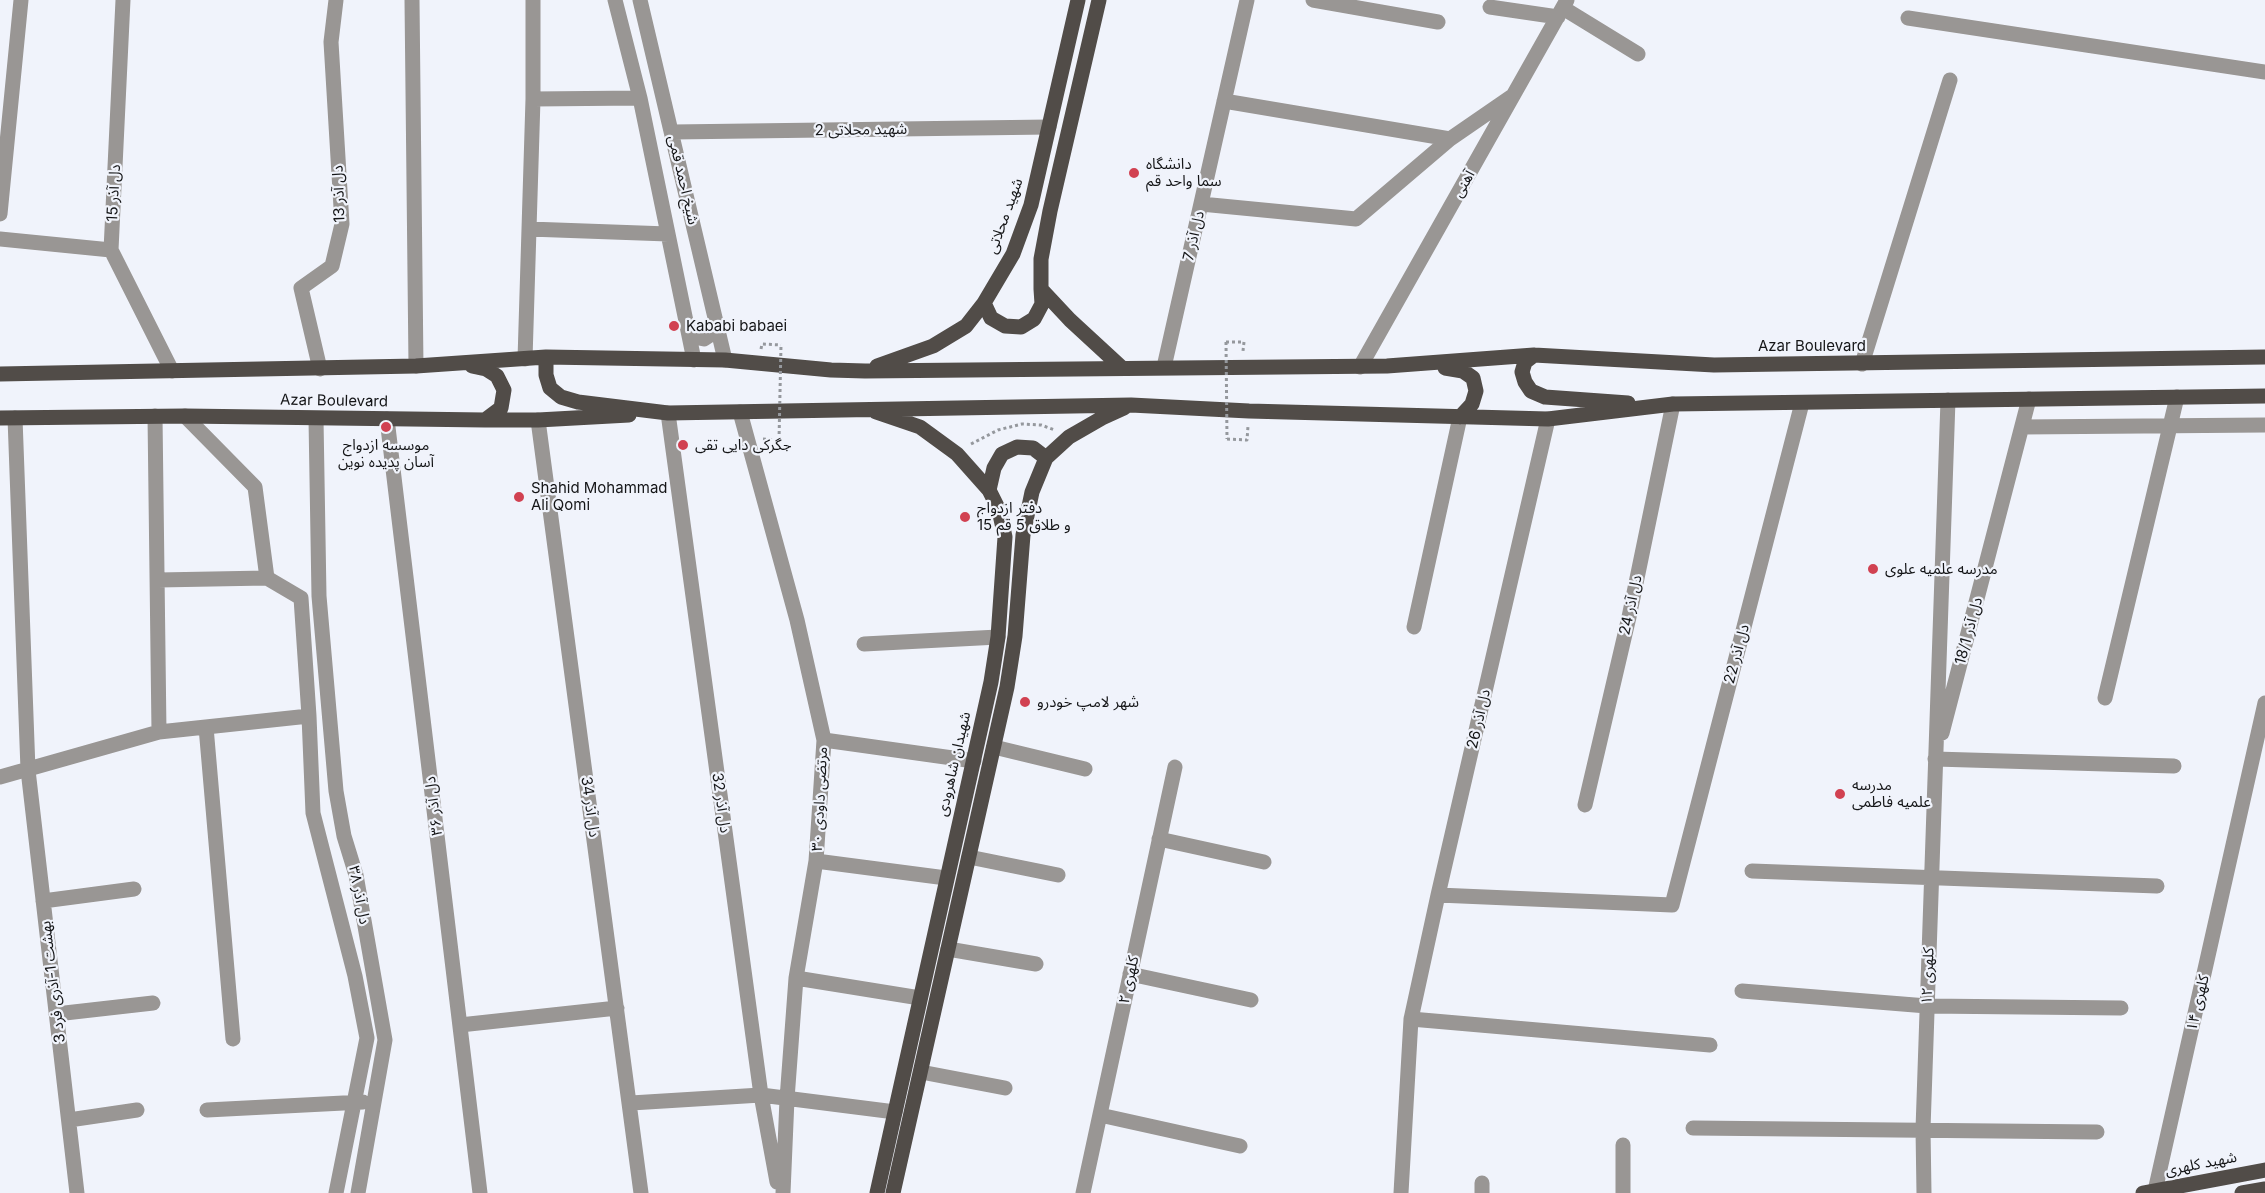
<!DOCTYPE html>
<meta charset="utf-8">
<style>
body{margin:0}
canvas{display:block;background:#f0f3fb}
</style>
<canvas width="2265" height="1193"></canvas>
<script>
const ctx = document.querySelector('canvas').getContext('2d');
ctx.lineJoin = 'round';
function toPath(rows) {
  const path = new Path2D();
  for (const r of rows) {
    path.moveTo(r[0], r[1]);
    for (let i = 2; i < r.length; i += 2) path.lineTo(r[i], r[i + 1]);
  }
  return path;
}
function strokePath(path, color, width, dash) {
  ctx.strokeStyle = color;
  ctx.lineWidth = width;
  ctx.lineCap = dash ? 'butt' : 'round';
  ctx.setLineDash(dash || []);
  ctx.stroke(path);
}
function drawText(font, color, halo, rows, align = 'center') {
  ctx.font = font + ' Inter,"Noto Sans Arabic",sans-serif';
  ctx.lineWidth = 4.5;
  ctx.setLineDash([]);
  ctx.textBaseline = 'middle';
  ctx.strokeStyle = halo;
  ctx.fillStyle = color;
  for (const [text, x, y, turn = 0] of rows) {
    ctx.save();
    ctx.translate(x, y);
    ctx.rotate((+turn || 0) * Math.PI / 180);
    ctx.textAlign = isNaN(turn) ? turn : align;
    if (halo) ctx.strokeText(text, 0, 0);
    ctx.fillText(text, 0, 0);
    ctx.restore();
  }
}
strokePath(toPath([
 [1226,342,1244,342,1243,351],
 [761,349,762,344,781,345],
 [763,439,779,440],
 [1227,439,1247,440,1248,426],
 [971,444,998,430,1022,424,1041,425,1055,430]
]), '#95989d', 3, [3, 3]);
strokePath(toPath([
 [123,0,111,250,172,371],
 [412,0,416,366],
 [615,0,640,98,694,360],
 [640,0,725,360],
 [1313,0,1438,22],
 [1490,7,1558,17],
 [1563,8,1638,54],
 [1908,18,2265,72],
 [533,99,640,98],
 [1224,101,1450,139],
 [673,132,1049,127],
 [1201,204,1356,219,1450,139,1511,97],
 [0,214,21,0],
 [529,229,668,234],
 [0,239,111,250],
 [688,330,694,337,704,339,713,333,716,323],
 [525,359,533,99,533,0],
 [1862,364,1950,80],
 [1164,367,1247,0],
 [1360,367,1567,0],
 [320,369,301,288,332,266,342,224,331,42,336,0],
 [740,412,797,620,824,740,816,861,796,978,787,1099,783,1193],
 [668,413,761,1095,777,1182],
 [155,416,159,732],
 [185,416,255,487,267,578],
 [15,418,28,770,77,1193],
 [316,419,319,596,336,791,344,836,356,875,385,1040,358,1193],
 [387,419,480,1193],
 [538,420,641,1193],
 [2022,427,2265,425],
 [158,580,267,578,301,598,309,716,313,813,355,976,367,1038,336,1193],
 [1414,627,1460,417],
 [864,644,998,637],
 [2105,698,2177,397],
 [206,727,233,1039],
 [1942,733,2029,399],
 [824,740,974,761],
 [994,747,1085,769],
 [1935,759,2174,766],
 [0,777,159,732,309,716],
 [1585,805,1629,617,1673,404],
 [1159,839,1264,862],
 [969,857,1058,875],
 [816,861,946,878],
 [1752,871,2157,886],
 [1438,895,1672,905,1802,403],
 [43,901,134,889],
 [948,949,1036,964],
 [1130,974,1251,1000],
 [796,978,920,998],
 [1742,991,1927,1006,2121,1008],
 [56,1014,153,1003],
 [1411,1019,1710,1045],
 [460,1025,617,1008],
 [921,1072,1005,1088],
 [631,1103,761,1095,895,1112],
 [207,1110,363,1102],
 [1100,1115,1240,1146],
 [69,1120,137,1110],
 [1693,1128,2097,1132],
 [1623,1145,1623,1193],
 [2155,1191,2265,703],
 [1083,1193,1175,767],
 [1401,1193,1411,1019,1438,895,1548,419],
 [1482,1193,1482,1183],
 [1924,1193,1923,1129,1948,400]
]), '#999694', 15);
strokePath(toPath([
 [1099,0,1050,211,1041,259,1041,289,1070,320,1121,367],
 [984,303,991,318,1005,326,1021,327,1034,319,1042,304,1041,289],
 [1534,355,1525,362,1522,372,1525,382,1531,391,1545,397,1628,403],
 [546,357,546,375,550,388,561,397,578,402,668,413,1131,405,1249,411,1548,419,1673,404,2265,396],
 [472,366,486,369,497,376,504,390,501,408,485,420],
 [877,366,933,346,966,326,984,303,1013,254,1031,205,1078,0],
 [1445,368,1463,371,1473,378,1476,391,1472,404,1460,417],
 [0,374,416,366,546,357,725,360,831,370,865,371,1387,366,1534,355,1714,365,2265,357],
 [876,412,920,427,957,454,989,490,999,510,1005,537,998,637,991,682,877,1193],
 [0,418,185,416,485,420,538,420,629,415],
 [989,490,994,468,1002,454,1017,447,1033,448,1046,458],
 [893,1193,1007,687,1015,636,1023,535,1032,492,1046,458,1069,437,1102,418,1124,408],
 [2143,1193,2265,1170],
 [2242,1193,2265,1189]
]), '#514c48', 15);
strokePath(toPath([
 [1226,342,1227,439],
 [779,440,781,345]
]), '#95989d', 3, [3, 3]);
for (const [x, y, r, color] of [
 [1134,173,6,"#d14151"],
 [674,326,6,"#d14151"],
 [386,427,6,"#d14151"],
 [683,445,6,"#d14151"],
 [519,497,6,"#d14151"],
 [965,517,6,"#d14151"],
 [1873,569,6,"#d14151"],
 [1025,702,6,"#d14151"],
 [1840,794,6,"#d14151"]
]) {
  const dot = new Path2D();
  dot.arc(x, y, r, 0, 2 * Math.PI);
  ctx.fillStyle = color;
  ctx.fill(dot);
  strokePath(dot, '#f0f3fb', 2);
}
drawText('15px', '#141517', '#f0f3fb', [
 ["شهید محلاتی 2",861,130,-1],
 ["شیخ احمد قمی",683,180,77],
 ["آهنی",1464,184,-60],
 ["دل آذر 15",114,193,-87],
 ["دل آذر 13",339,194,-92],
 ["شهید محلاتی",1005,216,-70],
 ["دل آذر 7",1194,236,-77],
 ["Azar Boulevard",1812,346],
 ["Azar Boulevard",334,401,1],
 ["دل آذر 24",1631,605,-78],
 ["دل آذر 18/1",1969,631,-75],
 ["دل آذر 22",1737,654,-75],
 ["دل آذر 26",1479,719,-77],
 ["شهیدان شاهرودی",954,764,-77],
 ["۳۰ مرتضی داودی",820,799,-87],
 ["دل آذر 32",721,803,82],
 ["دل آذر ۳۶",434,806,-97],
 ["دل آذر 34",590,807,82],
 ["دل آذر ۳۸",359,895,79],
 ["کلهری ۱۲",1928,976,-88],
 ["کلهری ۲",1129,980,-78],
 ["بهشت 1-آذری فرد 3",53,982,-97],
 ["کلهری ۱۴",2198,1003,-77],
 ["شهید کلهری",2201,1164,-11]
]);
drawText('15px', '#141517', '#f0f3fb', [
 ["دانشگاه",1146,164],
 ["سما واحد قم",1146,181],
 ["Kababi babaei",686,326],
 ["موسسه ازدواج",386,445,"center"],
 ["آسان پدیده نوین",386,462,"center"],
 ["جگرکی دایی تقی",695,445],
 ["Shahid Mohammad",531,488],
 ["Ali Qomi",531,505],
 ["دفتر ازدواج",977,508],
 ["15 و طلاق 5 قم",977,525],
 ["مدرسه علمیه علوی",1885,569],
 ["شهر لامپ خودرو",1037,702],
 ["مدرسه",1852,785],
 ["علمیه فاطمی",1852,802]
], 'left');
</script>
